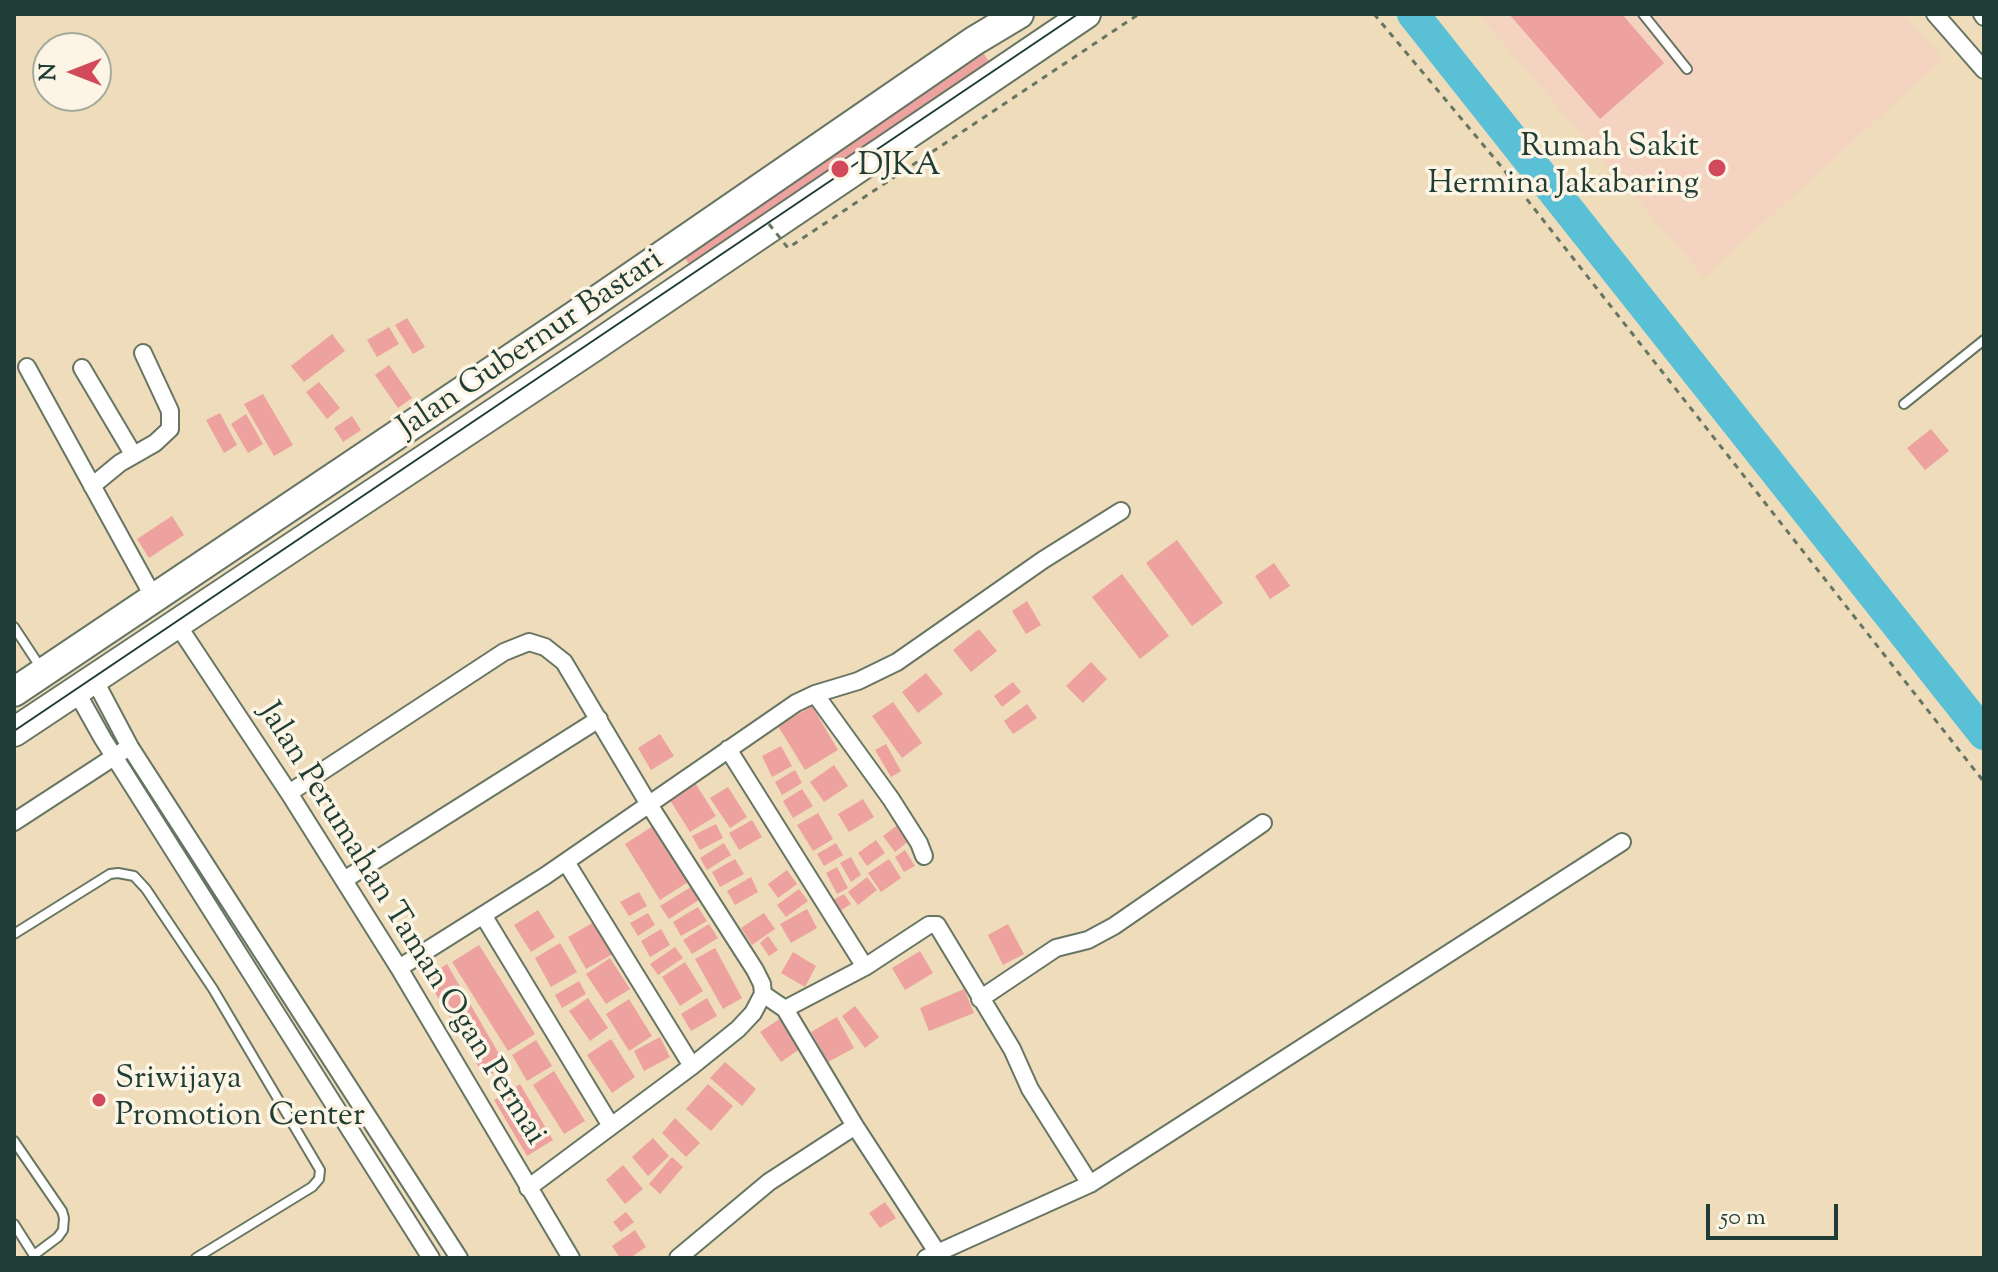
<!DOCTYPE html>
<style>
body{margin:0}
#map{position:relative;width:1998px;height:1272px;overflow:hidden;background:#eedcba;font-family:"Sorts Mill Goudy",serif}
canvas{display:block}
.frame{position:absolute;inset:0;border:16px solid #1f3d34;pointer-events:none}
.north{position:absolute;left:32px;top:32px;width:80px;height:80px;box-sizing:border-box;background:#fcf5e5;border:2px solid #a4ab9e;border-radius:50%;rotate:270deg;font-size:22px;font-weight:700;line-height:32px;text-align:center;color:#1f3d34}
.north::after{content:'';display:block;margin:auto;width:28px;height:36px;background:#d1495b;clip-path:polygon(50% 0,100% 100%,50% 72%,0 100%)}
.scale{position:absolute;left:1706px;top:1204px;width:132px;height:36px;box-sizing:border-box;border:4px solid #1f3d34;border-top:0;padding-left:10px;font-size:24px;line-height:28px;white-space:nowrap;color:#1f3d34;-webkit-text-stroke:6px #fcf5e5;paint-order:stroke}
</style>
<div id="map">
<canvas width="1998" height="1272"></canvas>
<div class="frame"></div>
<div class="north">N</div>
<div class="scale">50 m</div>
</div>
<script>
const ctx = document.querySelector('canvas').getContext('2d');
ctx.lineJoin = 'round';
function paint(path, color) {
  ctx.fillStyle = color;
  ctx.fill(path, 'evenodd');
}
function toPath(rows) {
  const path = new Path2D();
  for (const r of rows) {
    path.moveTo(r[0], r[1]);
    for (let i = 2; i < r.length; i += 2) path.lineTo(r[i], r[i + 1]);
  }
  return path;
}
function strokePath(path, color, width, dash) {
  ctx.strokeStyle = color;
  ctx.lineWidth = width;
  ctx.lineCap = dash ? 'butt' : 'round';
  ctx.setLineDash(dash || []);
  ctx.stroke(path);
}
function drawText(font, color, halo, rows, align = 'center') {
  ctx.font = font + ' "Sorts Mill Goudy",serif';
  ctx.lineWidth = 7;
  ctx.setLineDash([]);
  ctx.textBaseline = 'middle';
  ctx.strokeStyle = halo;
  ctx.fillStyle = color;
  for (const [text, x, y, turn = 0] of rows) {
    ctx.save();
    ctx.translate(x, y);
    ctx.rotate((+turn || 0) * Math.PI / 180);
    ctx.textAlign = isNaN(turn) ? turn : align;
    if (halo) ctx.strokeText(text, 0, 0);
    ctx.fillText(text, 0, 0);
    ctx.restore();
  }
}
paint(toPath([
 [1478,14,1903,14,1943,59,1704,277]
]), '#f4d3c1');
strokePath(toPath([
 [1413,14,1984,734]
]), '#59c0d6', 32);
paint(toPath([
 [1509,14,1622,14,1664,63,1600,119],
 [978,45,1005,86,706,289,678,248],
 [407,318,425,347,413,354,395,325],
 [389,327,399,344,377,357,367,340],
 [332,334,345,351,304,382,291,366],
 [389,365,412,398,398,408,375,375],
 [319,382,340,408,327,419,306,392],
 [263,394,293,445,274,456,244,404],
 [220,413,237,445,224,453,206,420],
 [246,414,263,444,248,453,231,424],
 [352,416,361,430,343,442,334,428],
 [1931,429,1949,451,1925,470,1907,448],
 [172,516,184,535,149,558,137,539],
 [1177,540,1223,603,1192,626,1146,563],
 [1274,563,1290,586,1270,599,1255,576],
 [1122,574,1169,636,1140,659,1092,597],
 [1027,601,1041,625,1026,634,1012,611],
 [979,629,997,651,971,672,953,650],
 [1091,662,1107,679,1083,703,1066,686],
 [926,673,943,694,918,713,902,692],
 [1013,682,1021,692,1002,707,994,696],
 [893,702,922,743,902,758,872,716],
 [1027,704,1037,718,1013,734,1004,721],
 [812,706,838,750,805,770,778,726],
 [660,734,674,756,651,770,638,748],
 [886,744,901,771,891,777,875,750],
 [781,746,792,766,772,777,762,756],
 [834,765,848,786,824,802,810,782],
 [795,770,802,783,782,795,775,782],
 [694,781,716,816,690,832,668,797],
 [728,787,747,817,730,828,710,798],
 [802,789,813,806,793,818,783,801],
 [863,799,874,817,849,832,838,814],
 [818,813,833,839,813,851,797,825],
 [752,820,762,837,739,850,729,833],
 [716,824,723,838,700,850,692,836],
 [899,824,910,840,895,852,883,836],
 [653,826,688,882,660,900,625,844],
 [876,840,885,853,867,866,858,853],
 [724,843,731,855,707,870,700,858],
 [836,843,843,855,824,866,817,854],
 [905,850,915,866,904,872,895,857],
 [851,857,861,875,851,882,840,863],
 [735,859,744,874,720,887,712,872],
 [889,859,901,878,881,892,868,873],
 [837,867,848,888,837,894,826,873],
 [787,870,797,884,778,898,768,884],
 [751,877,758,892,735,905,727,891],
 [867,877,877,890,858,905,848,892],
 [691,887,699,900,669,919,660,906],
 [799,889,808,901,786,917,777,905],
 [639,892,647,906,629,916,620,902],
 [844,894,851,904,840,911,833,900],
 [698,907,707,921,681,936,673,922],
 [807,909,817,928,791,943,780,924],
 [538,910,555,937,531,952,514,925],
 [648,913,655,925,638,936,630,923],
 [764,913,775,929,752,945,741,928],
 [594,922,613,954,586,969,568,937],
 [709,924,718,938,692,954,683,940],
 [1008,924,1024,954,1003,965,988,935],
 [661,929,670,945,650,957,641,941],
 [768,936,778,950,769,956,760,943],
 [560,943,577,972,551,987,535,958],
 [479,945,535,1034,508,1051,452,962],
 [675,947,683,958,658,975,650,964],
 [715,948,742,998,723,1009,695,959],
 [920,951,933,973,905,990,892,968],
 [793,952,816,966,805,987,781,973],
 [610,958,630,989,606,1004,586,974],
 [685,962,703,991,680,1006,662,977],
 [447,964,506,1066,485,1078,426,977],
 [579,981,586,994,562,1008,555,995],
 [964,989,974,1013,929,1031,920,1008],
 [588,998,608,1028,590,1041,569,1011],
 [707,998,717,1016,691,1031,681,1014],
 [629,999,652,1036,629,1051,606,1014],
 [855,1006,879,1037,865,1048,842,1016],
 [784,1016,804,1046,781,1062,760,1032],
 [837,1017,854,1048,828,1062,811,1032],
 [660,1037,670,1057,644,1071,634,1051],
 [611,1039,635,1077,612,1093,587,1055],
 [536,1040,552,1066,527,1081,512,1055],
 [725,1062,756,1089,742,1106,710,1078],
 [554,1071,585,1121,564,1134,533,1085],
 [520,1084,553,1140,527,1156,494,1100],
 [708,1084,733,1106,711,1131,686,1109],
 [675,1118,700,1143,686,1157,662,1133],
 [653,1138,669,1156,648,1176,632,1157],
 [672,1157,683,1167,660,1194,649,1184],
 [623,1165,643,1189,625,1204,606,1180],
 [885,1202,896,1218,880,1228,869,1213],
 [626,1212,634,1222,621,1232,613,1222],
 [635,1230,646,1247,630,1258,620,1258,612,1246]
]), '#eda2a0');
const service = toPath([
 [1643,14,1687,69],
 [1904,404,1984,340],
 [14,627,41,668],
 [14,934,110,874,118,873,134,876,146,889,213,989,320,1170,319,1179,312,1187,196,1258],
 [14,1141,62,1211,64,1218,63,1230,58,1237,34,1255],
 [14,1224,35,1257]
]);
const minor = toPath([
 [1935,14,1984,70],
 [1982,14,1984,17],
 [27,367,154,598],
 [82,368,133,454],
 [92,486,120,463,155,443,170,429,170,411,143,353],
 [177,624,289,793,399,968,571,1258],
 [94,679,130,747,459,1258],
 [76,691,103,739,431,1258],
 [815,694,891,799,919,843,924,856],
 [728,749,865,967],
 [289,793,504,652,529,642,545,647,564,662,648,803,755,970,762,984,763,994,753,1013,738,1029,692,1066,528,1188],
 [14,822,123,751],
 [566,862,692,1066],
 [344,880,599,719],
 [483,915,611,1126],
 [399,968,545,876,796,703,815,694,858,681,897,662,1043,560,1121,511],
 [763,994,785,1009,865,967,929,925,937,925,1012,1049,1030,1089,1090,1184],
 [980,999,1056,948,1088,940,1114,926,1263,823],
 [785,1009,855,1126,937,1252],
 [678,1258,769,1182,855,1126],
 [926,1258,1090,1184,1622,842]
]);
const trunk = toPath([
 [14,692,574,316,974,41,1019,14],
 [14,732,589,350,1086,14]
]);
strokePath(service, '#677563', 12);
strokePath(minor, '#677563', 20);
strokePath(trunk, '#677563', 32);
strokePath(toPath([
 [1374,14,1500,165,1984,782]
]), '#677563', 3, [6, 6]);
strokePath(service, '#fff', 8);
strokePath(minor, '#fff', 16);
strokePath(trunk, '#fff', 28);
strokePath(toPath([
 [14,731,1078,14]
]), '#1f3d34', 2);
strokePath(toPath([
 [769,224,788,248,1139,14]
]), '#677563', 3, [6, 6]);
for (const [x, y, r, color] of [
 [1717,168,10,"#d1495b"],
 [840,169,10,"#d1495b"],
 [99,1100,8,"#d1495b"]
]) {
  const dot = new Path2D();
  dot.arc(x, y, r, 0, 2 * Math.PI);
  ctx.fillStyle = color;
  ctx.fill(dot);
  strokePath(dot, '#fcf5e5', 3);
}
drawText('32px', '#1f3d34', '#fcf5e5', [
 ["Rumah Sakit",1699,150,"right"],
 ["Hermina Jakabaring",1699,187,"right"],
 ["DJKA",858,169],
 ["Sriwijaya",115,1082],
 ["Promotion Center",115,1119]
], 'left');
drawText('32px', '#1f3d34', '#fcf5e5', [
 ["Jalan Gubernur Bastari",532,346,-34],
 ["Jalan Perumahan Taman Ogan Permai",400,925,58]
]);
</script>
